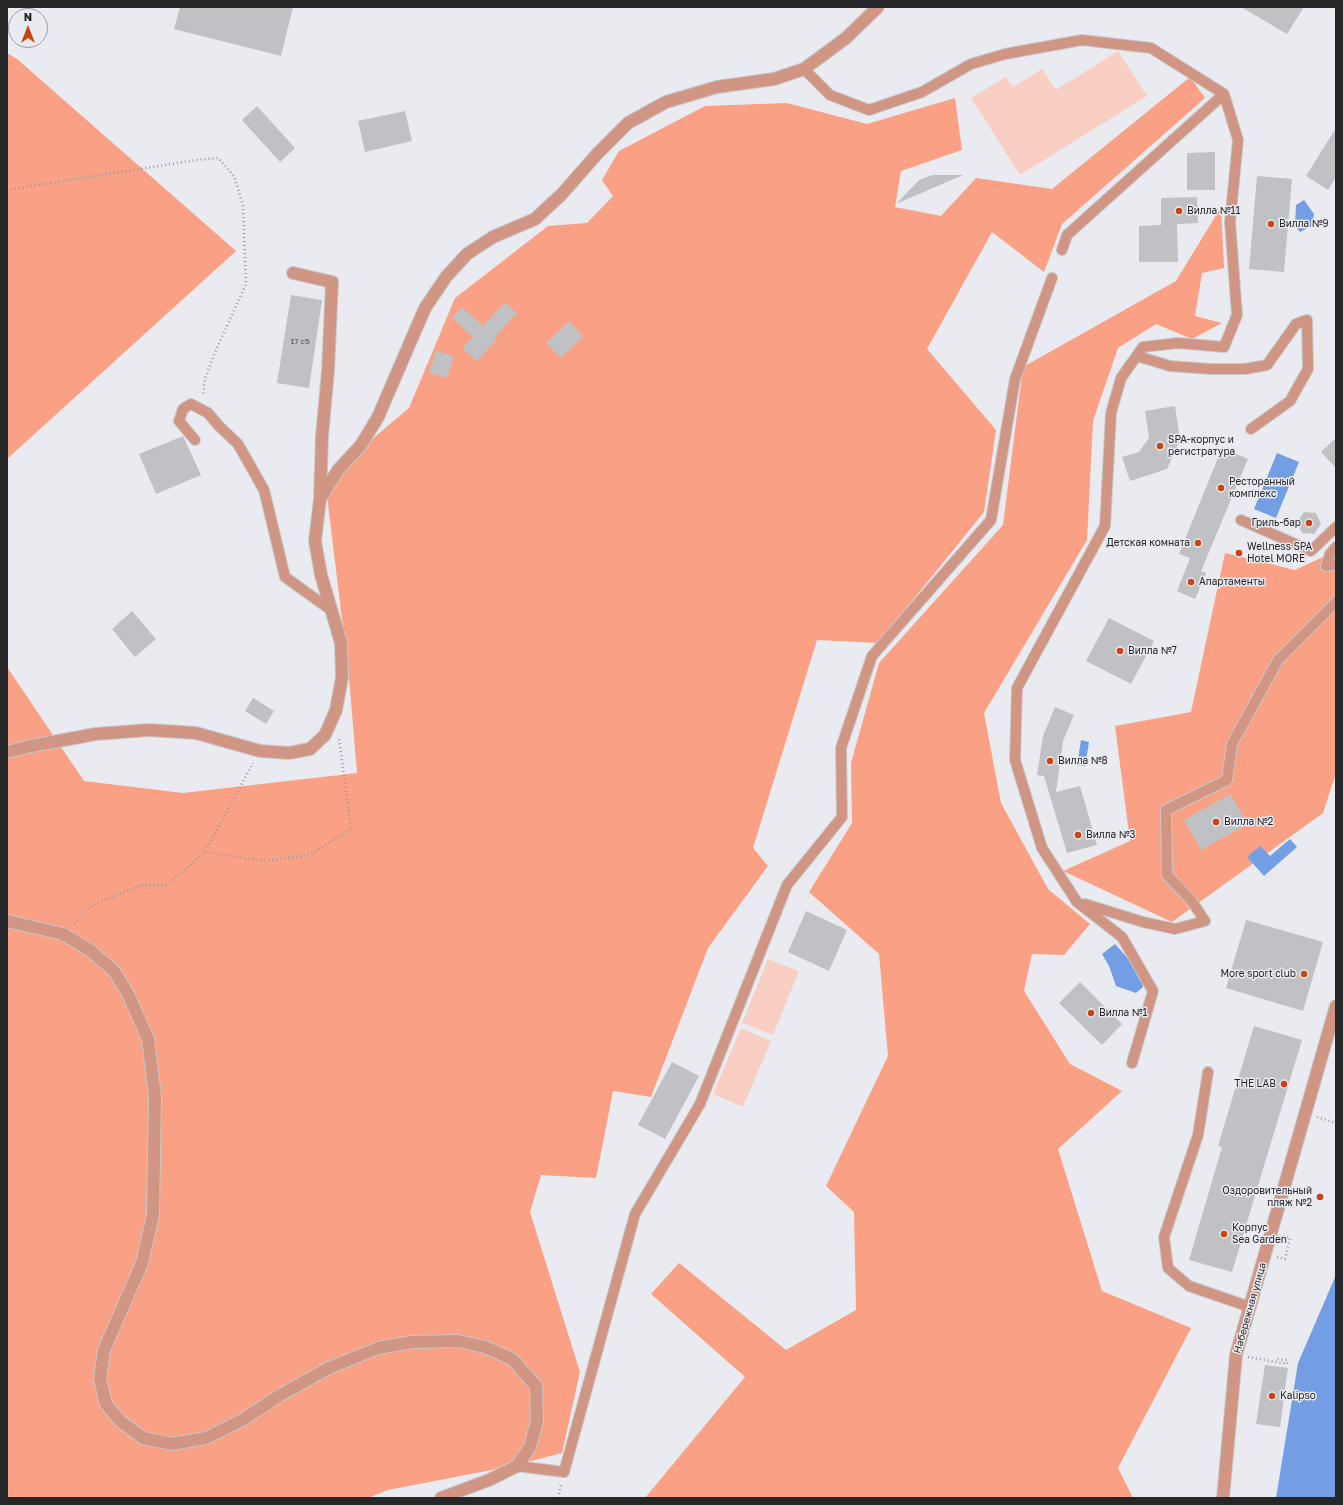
<!DOCTYPE html>
<meta charset="utf-8">
<style>
body{margin:0}
#map{position:relative;width:1343px;height:1505px;overflow:hidden;background:#e9ebf0;font-family:"Golos Text",sans-serif}
canvas{display:block}
.frame{position:absolute;inset:0;border:8px solid #252628;pointer-events:none}
.north{position:absolute;left:8px;top:8px;width:40px;height:40px;box-sizing:border-box;background:#e9ebf0;border:1px solid #9b9ca0;border-radius:50%;rotate:0deg;font-size:11px;font-weight:700;line-height:16px;text-align:center;color:#252628}
.north::after{content:'';display:block;margin:auto;width:14px;height:18px;background:#ca4310;clip-path:polygon(50% 0,100% 100%,50% 72%,0 100%)}
</style>
<div id="map">
<canvas width="1343" height="1505"></canvas>
<div class="frame"></div>
<div class="north">N</div>
</div>
<script>
const ctx = document.querySelector('canvas').getContext('2d');
ctx.lineJoin = 'round';
function paint(path, color) {
  ctx.fillStyle = color;
  ctx.fill(path, 'evenodd');
}
function toPath(rows) {
  const path = new Path2D();
  for (const r of rows) {
    path.moveTo(r[0], r[1]);
    for (let i = 2; i < r.length; i += 2) path.lineTo(r[i], r[i + 1]);
  }
  return path;
}
function strokePath(path, color, width, dash) {
  ctx.strokeStyle = color;
  ctx.lineWidth = width;
  ctx.lineCap = dash ? 'butt' : 'round';
  ctx.setLineDash(dash || []);
  ctx.stroke(path);
}
function drawText(font, color, halo, rows, align = 'center') {
  ctx.font = font + ' "Golos Text",sans-serif';
  ctx.lineWidth = 3;
  ctx.setLineDash([]);
  ctx.textBaseline = 'middle';
  ctx.strokeStyle = halo;
  ctx.fillStyle = color;
  for (const [text, x, y, turn = 0] of rows) {
    ctx.save();
    ctx.translate(x, y);
    ctx.rotate((+turn || 0) * Math.PI / 180);
    ctx.textAlign = isNaN(turn) ? turn : align;
    if (halo) ctx.strokeText(text, 0, 0);
    ctx.fillText(text, 0, 0);
    ctx.restore();
  }
}
paint(toPath([
 [1118,51,1147,96,1020,175,971,98,1006,77,1013,87,1042,69,1056,90],
 [768,959,799,971,773,1035,742,1023],
 [741,1028,771,1041,743,1107,713,1094]
]), '#f9cfc3');
paint(toPath([
 [7,53,17,59,236,251,7,459],
 [1190,77,1205,98,1062,224,1044,272,992,232,927,349,996,430,984,512,878,643,817,640,753,848,768,866,708,948,651,1097,613,1091,596,1178,541,1175,530,1212,580,1372,562,1453,512,1466,388,1490,368,1498,7,1498,7,667,84,781,183,793,357,773,349,677,325,479,409,408,455,298,548,226,587,223,613,196,602,180,619,151,705,106,787,103,867,124,955,98,962,150,901,171,895,207,941,216,976,178,1052,189],
 [1221,207,1224,268,1202,273,1195,316,1222,323,1192,339,1156,324,1118,348,1093,421,1087,540,984,713,1001,803,1048,889,1090,924,1064,955,1032,954,1024,991,1070,1064,1122,1091,1058,1149,1102,1291,1191,1328,1118,1468,1133,1498,645,1498,745,1377,651,1294,679,1263,786,1350,856,1310,854,1212,826,1186,888,1056,879,954,809,892,852,823,851,763,879,663,1003,525,1023,367,1176,281],
 [1336,551,1336,773,1323,813,1172,922,1063,871,1130,841,1115,726,1191,712,1225,553,1295,570]
]), '#f9a085');
paint(toPath([
 [1304,200,1314,214,1312,226,1300,232,1295,226,1296,205],
 [1277,453,1299,462,1276,518,1254,509],
 [1081,740,1089,742,1085,766,1077,765],
 [1290,839,1297,847,1264,876,1247,857,1260,846,1270,856],
 [1115,944,1142,974,1143,987,1136,993,1116,986,1109,966,1102,954],
 [1336,1275,1336,1498,1276,1498,1298,1363]
]), '#749ee4');
paint(toPath([
 [180,7,293,7,281,56,174,29],
 [1241,7,1304,7,1287,34],
 [257,106,295,148,280,162,242,120],
 [405,111,412,141,365,152,358,121],
 [1336,128,1336,177,1328,190,1306,176],
 [1215,152,1215,190,1187,190,1187,153],
 [932,175,963,175,896,204,919,180],
 [1257,176,1292,179,1284,272,1249,269],
 [1197,197,1198,223,1177,224,1178,262,1139,262,1139,226,1161,225,1161,198],
 [291,295,322,300,309,388,277,383],
 [505,302,517,313,495,337,497,339,477,361,462,348,473,337,452,318,462,307,483,326],
 [569,321,583,336,561,358,546,343],
 [436,351,454,356,447,378,429,373],
 [1175,406,1180,440,1167,469,1130,481,1122,457,1139,452,1149,438,1145,411],
 [183,436,201,475,156,494,139,454],
 [1336,438,1336,468,1321,452],
 [1222,448,1248,459,1201,571,1206,573,1195,599,1177,591,1190,558,1179,554],
 [1304,512,1316,513,1321,524,1314,534,1302,533,1297,522],
 [132,611,156,639,135,657,112,629],
 [1109,618,1154,641,1131,684,1086,661],
 [253,698,274,711,266,724,245,711],
 [1055,707,1074,715,1063,741,1056,792,1080,786,1097,845,1067,853,1044,776,1037,775,1043,736],
 [1230,794,1248,824,1201,850,1184,820],
 [806,911,847,930,829,971,788,952],
 [1246,920,1323,942,1303,1011,1226,988],
 [1080,982,1122,1024,1102,1045,1059,1003],
 [1254,1026,1302,1040,1232,1272,1189,1260,1222,1147,1218,1146],
 [672,1062,699,1076,665,1139,638,1125],
 [1265,1365,1288,1368,1280,1427,1256,1424]
]), '#bfc1c5');
const lane = toPath([
 [804,69,830,95,869,110,922,92,971,64,1005,54,1082,40,1151,48,1224,94,1238,140,1230,222,1237,315,1224,347,1178,343,1143,347,1121,378,1111,413,1105,526,1017,688,1015,760,1042,848,1077,902,1122,937,1153,991,1132,1063],
 [1062,250,1067,235,1224,94],
 [1137,356,1170,366,1210,369,1245,369,1267,365,1296,324,1307,320,1308,369,1290,401,1251,429],
 [195,440,179,421,183,409,191,404,208,413,219,426,238,444,264,490,285,577,331,610],
 [1241,520,1311,551,1336,527],
 [1336,547,1330,554,1326,566,1336,564],
 [1085,904,1143,922,1175,929,1205,921,1191,900,1167,875,1166,810,1227,780,1232,744,1278,660,1336,602],
 [1208,1072,1198,1135,1164,1237,1168,1268,1189,1286,1250,1307],
 [517,1466,564,1472,635,1214,700,1104,787,885,842,817,841,748,872,656,991,520,1015,379,1052,278]
]);
const street = toPath([
 [293,273,332,282,328,371,322,436,320,499],
 [7,752,31,746,96,734,149,730,196,733,260,751,289,753,310,749,325,735,336,710,342,677,341,643,321,575,315,541,320,499,338,470,361,445,378,417,425,308,446,277,467,254,493,237,535,219,562,194,597,154,628,123,666,102,717,87,774,79,804,69,846,38,878,7],
 [7,921,63,934,91,951,114,971,128,994,148,1039,155,1096,153,1215,142,1263,104,1350,100,1379,106,1404,120,1421,143,1438,172,1444,206,1438,244,1419,282,1394,329,1368,378,1348,412,1342,458,1341,485,1347,512,1359,536,1386,537,1421,530,1447,517,1466,489,1480,441,1498],
 [1223,1498,1236,1355,1336,1006]
]);
strokePath(lane, '#c6c8cc', 12);
strokePath(street, '#c6c8cc', 14);
strokePath(toPath([
 [7,190,196,160,218,158,234,176,243,205,246,284,216,350,205,378,203,396],
 [205,852,263,861,309,855,351,829,339,738],
 [74,924,92,905,142,885,167,885,205,852,253,763],
 [1317,1117,1336,1123],
 [1277,1257,1285,1259,1290,1238,1283,1236],
 [1248,1357,1287,1364,1287,1360,1276,1359],
 [558,1498,561,1484]
]), '#989a9d', 2.5, [1, 3]);
strokePath(lane, '#d19583', 10);
strokePath(street, '#d19583', 12);
for (const [x, y, r, color] of [
 [1179,211,4,"#ca4310"],
 [1271,224,4,"#ca4310"],
 [1160,446,4,"#ca4310"],
 [1221,488,4,"#ca4310"],
 [1309,523,4,"#ca4310"],
 [1198,543,4,"#ca4310"],
 [1239,553,4,"#ca4310"],
 [1191,582,4,"#ca4310"],
 [1120,651,4,"#ca4310"],
 [1050,761,4,"#ca4310"],
 [1216,822,4,"#ca4310"],
 [1078,835,4,"#ca4310"],
 [1304,974,4,"#ca4310"],
 [1091,1013,4,"#ca4310"],
 [1284,1084,4,"#ca4310"],
 [1320,1197,4,"#ca4310"],
 [1224,1234,4,"#ca4310"],
 [1272,1396,4,"#ca4310"]
]) {
  const dot = new Path2D();
  dot.arc(x, y, r, 0, 2 * Math.PI);
  ctx.fillStyle = color;
  ctx.fill(dot);
  strokePath(dot, '#e9ebf0', 1.5);
}
drawText('8px', '#4c4d4f', null, [
 ["17 с5",300,341]
]);
drawText('10px', '#252628', '#e9ebf0', [
 ["Вилла №11",1187,211],
 ["Вилла №9",1279,224],
 ["SPA-корпус и",1168,440],
 ["регистратура",1168,452],
 ["Ресторанный",1229,482],
 ["комплекс",1229,494],
 ["Гриль-бар",1301,523,"right"],
 ["Детская комната",1190,543,"right"],
 ["Wellness SPA",1247,547],
 ["Hotel MORE",1247,559],
 ["Апартаменты",1199,582],
 ["Вилла №7",1128,651],
 ["Вилла №8",1058,761],
 ["Вилла №2",1224,822],
 ["Вилла №3",1086,835],
 ["More sport club",1296,974,"right"],
 ["Вилла №1",1099,1013],
 ["THE LAB",1276,1084,"right"],
 ["Оздоровительный",1312,1191,"right"],
 ["пляж №2",1312,1203,"right"],
 ["Корпус",1232,1228],
 ["Sea Garden",1232,1240],
 ["Kalipso",1280,1396]
], 'left');
drawText('10px', '#252628', '#e9ebf0', [
 ["Набережная улица",1250,1308,-74]
]);
</script>
